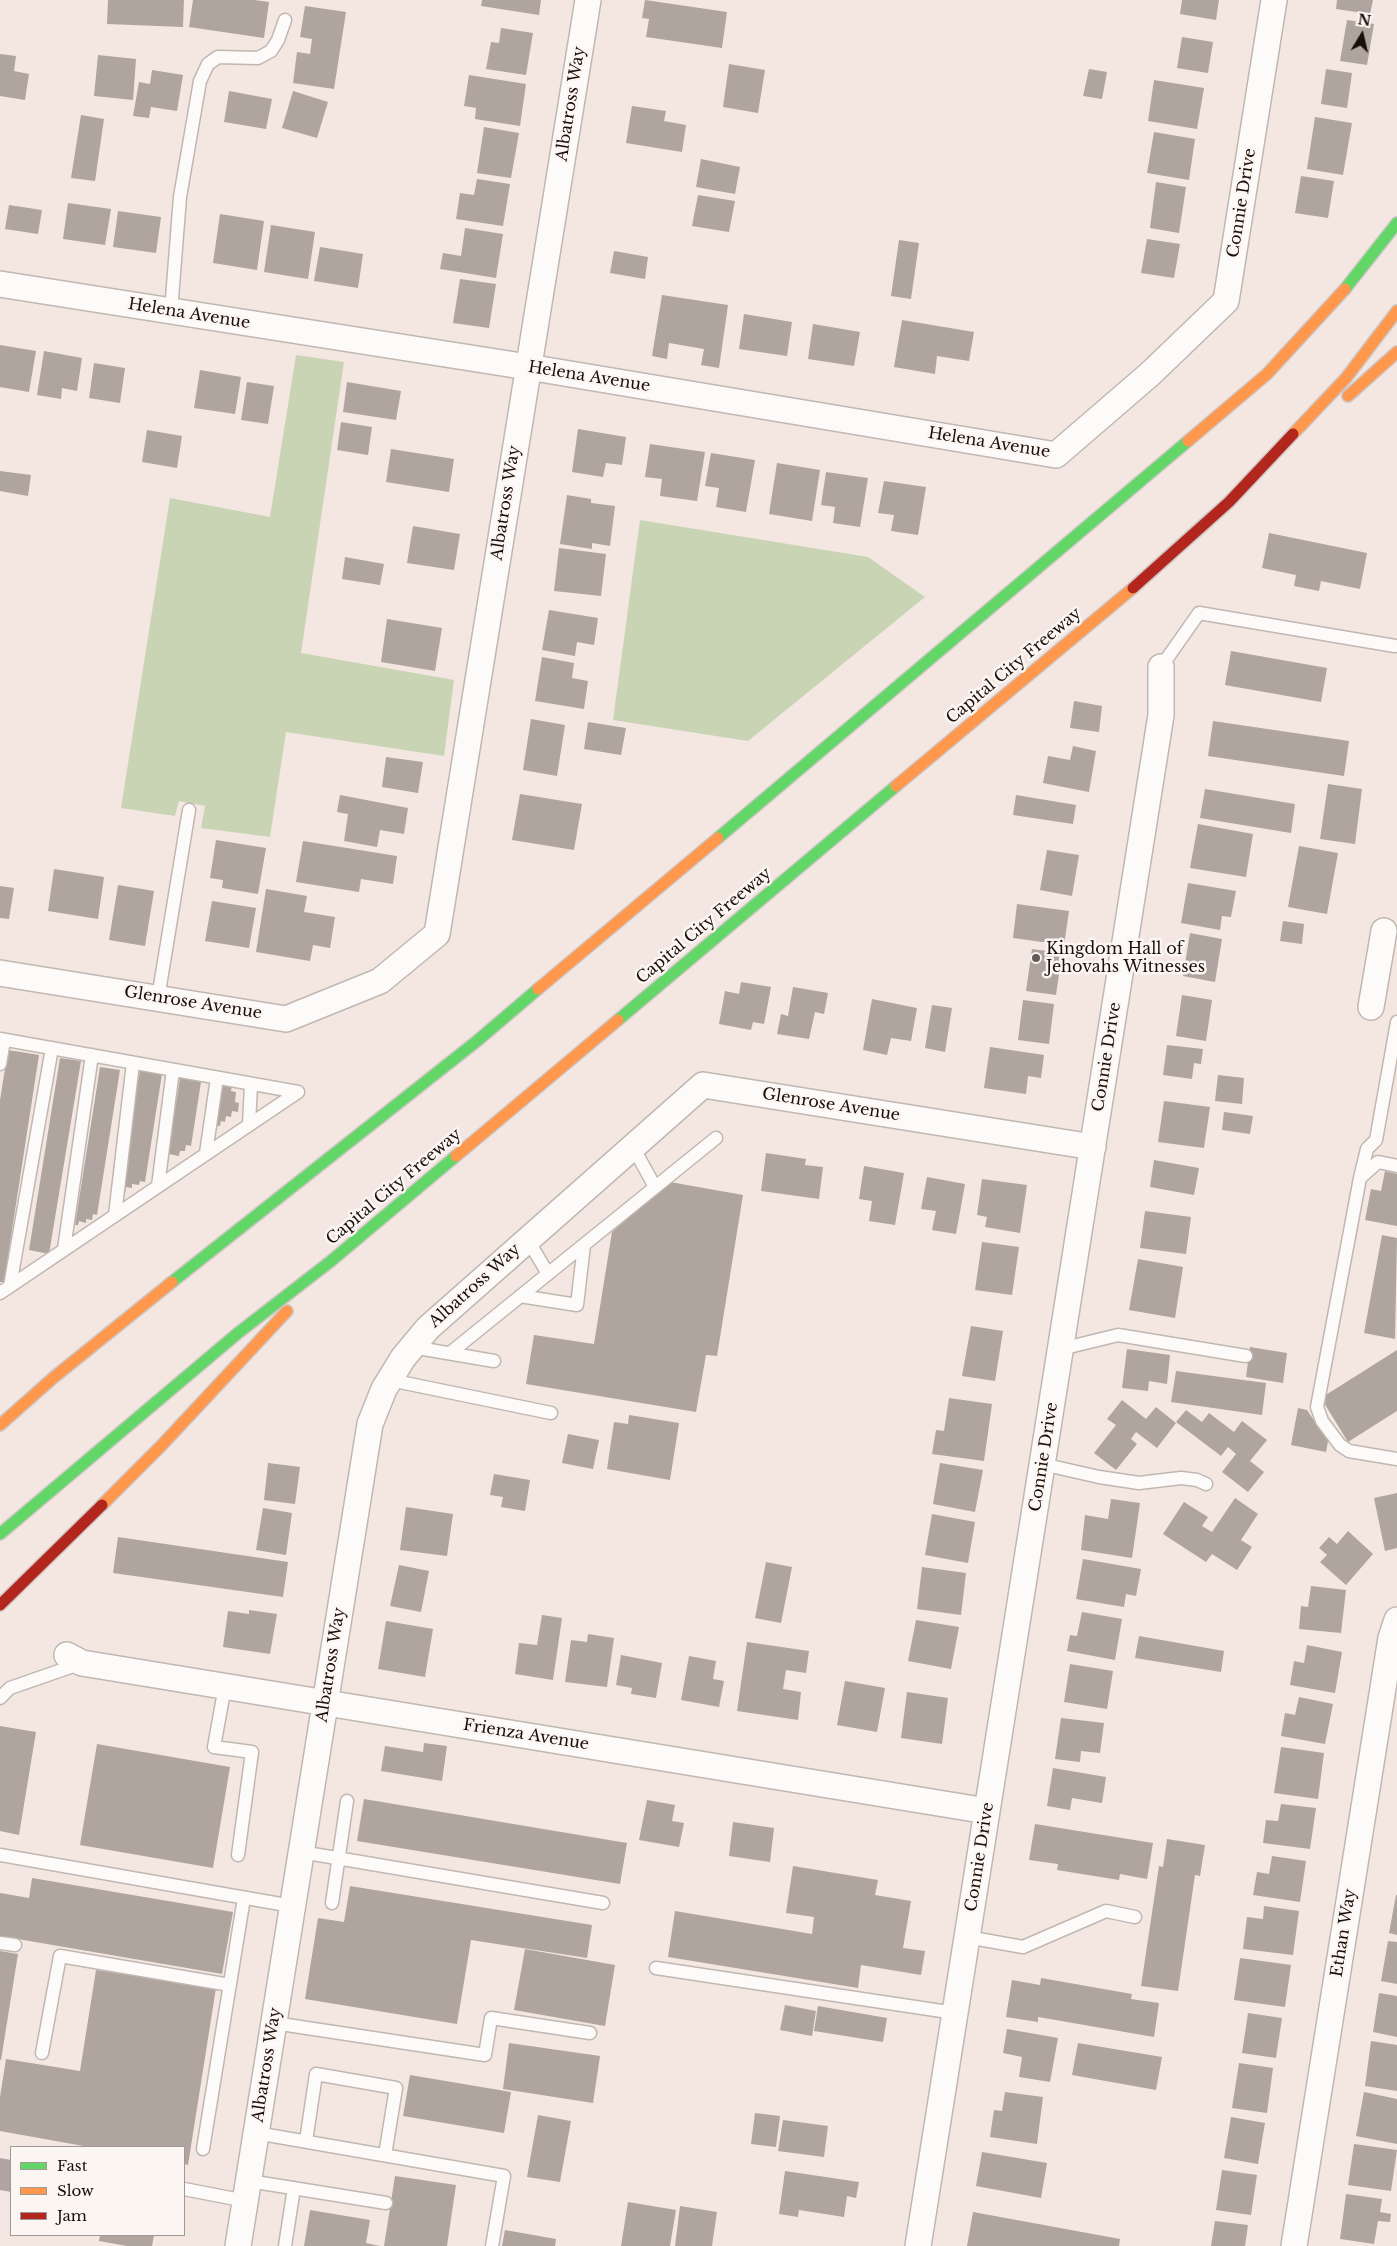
<!DOCTYPE html>
<style>
body{margin:0}
#map{position:relative;width:1397px;height:2246px;overflow:hidden;background:#f4e7e1;font-family:"Libre Baskerville",serif}
canvas{display:block}
.legend{position:absolute;left:10px;top:2146px;width:175px;height:90px;box-sizing:border-box;background:#fcf6f3;border:1px solid #a19996;margin:0;padding:6px 9px;list-style:none;font-size:15px;color:#180e0a}
.legend li{display:flex;align-items:center;gap:10px;height:25px}
.legend b{width:25px;border:1px solid #a19996}
.north{position:absolute;left:1337px;top:10px;width:50px;height:50px;-webkit-text-stroke:4px #fcf6f3;paint-order:stroke;rotate:9deg;font-size:14px;font-weight:700;line-height:20px;text-align:center;color:#180e0a}
.north::after{content:'';display:block;margin:auto;width:18px;height:22px;background:#180e0a;clip-path:polygon(50% 0,100% 100%,50% 72%,0 100%)}
</style>
<div id="map">
<canvas width="1397" height="2246"></canvas>
<ul class="legend">
<li><b style="height:6px;background:#63d668"></b>Fast</li>
<li><b style="height:6px;background:#ff974d"></b>Slow</li>
<li><b style="height:6px;background:#b3261e"></b>Jam</li>
</ul>
<div class="north">N</div>
</div>
<script>
const ctx = document.querySelector('canvas').getContext('2d');
ctx.lineJoin = 'round';
function paint(path, color) {
  ctx.fillStyle = color;
  ctx.fill(path, 'evenodd');
}
function toPath(rows) {
  const path = new Path2D();
  for (const r of rows) {
    path.moveTo(r[0], r[1]);
    for (let i = 2; i < r.length; i += 2) path.lineTo(r[i], r[i + 1]);
  }
  return path;
}
function strokePath(path, color, width, dash) {
  ctx.strokeStyle = color;
  ctx.lineWidth = width;
  ctx.lineCap = dash ? 'butt' : 'round';
  ctx.setLineDash(dash || []);
  ctx.stroke(path);
}
function drawText(font, color, halo, rows, align = 'center') {
  ctx.font = font + ' "Libre Baskerville",serif';
  ctx.lineWidth = 5;
  ctx.setLineDash([]);
  ctx.textBaseline = 'middle';
  ctx.strokeStyle = halo;
  ctx.fillStyle = color;
  for (const [text, x, y, turn = 0] of rows) {
    ctx.save();
    ctx.translate(x, y);
    ctx.rotate((+turn || 0) * Math.PI / 180);
    ctx.textAlign = isNaN(turn) ? turn : align;
    if (halo) ctx.strokeText(text, 0, 0);
    ctx.fillText(text, 0, 0);
    ctx.restore();
  }
}
paint(toPath([
 [296,355,344,362,301,653,454,680,444,756,286,732,270,837,201,828,205,806,179,801,175,816,121,808,170,498,270,517],
 [640,520,868,557,925,597,748,741,613,720]
]), '#c8d4b4');
paint(toPath([
 [108,0,184,0,183,27,107,24],
 [193,0,254,0,269,2,264,38,189,27],
 [482,0,541,0,539,15,481,6],
 [645,0,727,12,722,48,646,37,649,19,642,18],
 [1182,0,1219,0,1216,20,1180,14],
 [1337,0,1373,0,1370,14,1336,9],
 [305,6,346,12,334,89,293,83,297,52,310,54,312,39,300,37],
 [1347,20,1374,24,1367,65,1340,61],
 [501,28,533,33,526,75,486,69,491,42,499,43],
 [1182,37,1213,42,1208,73,1177,68],
 [0,54,16,56,14,71,29,74,25,100,0,96],
 [98,55,136,59,133,100,94,96],
 [729,64,765,70,758,113,723,107],
 [1089,69,1107,72,1102,99,1083,96],
 [1326,69,1352,73,1347,108,1321,104],
 [152,70,183,75,177,111,151,107,149,118,133,116,139,82,150,84],
 [469,75,526,84,520,126,475,119,476,108,464,106],
 [1154,80,1204,88,1197,129,1148,121],
 [229,91,272,99,266,129,224,122],
 [293,91,328,102,317,138,282,128],
 [632,106,666,111,664,121,686,125,682,152,626,143],
 [81,115,104,119,95,181,71,178],
 [1315,117,1352,123,1343,175,1307,169],
 [484,127,519,133,511,178,477,173],
 [1154,132,1195,139,1189,180,1147,173],
 [701,159,740,167,735,194,696,187],
 [1301,176,1334,181,1328,218,1295,213],
 [477,179,510,184,503,226,456,219,460,193,474,195],
 [1156,182,1186,187,1179,233,1150,228],
 [698,195,735,201,729,232,692,226],
 [68,203,111,209,105,245,63,239],
 [9,205,42,210,38,234,5,229],
 [118,211,161,217,156,253,113,247],
 [220,214,264,221,257,270,213,263],
 [271,225,315,232,308,279,264,272],
 [465,228,503,234,496,278,440,269,443,253,461,256],
 [1147,239,1180,244,1174,278,1141,273],
 [899,240,919,243,911,299,891,296],
 [320,247,363,254,358,288,314,281],
 [614,251,648,257,645,279,610,273],
 [460,279,496,284,489,328,453,323],
 [662,295,728,305,719,368,701,365,704,349,669,343,667,359,652,356],
 [744,314,792,322,787,356,739,349],
 [902,320,974,332,969,361,937,356,935,374,894,367],
 [813,324,860,332,854,366,808,359],
 [0,345,36,351,29,392,0,387],
 [44,351,82,358,77,391,62,388,61,399,37,395],
 [94,363,125,368,120,403,89,398],
 [200,370,241,377,235,414,194,408],
 [247,382,274,386,268,424,241,420],
 [347,382,401,391,396,420,343,412],
 [341,422,372,427,368,455,337,450],
 [578,429,626,437,622,465,606,463,603,477,572,472],
 [147,430,182,436,177,468,142,462],
 [650,444,705,452,697,501,660,496,662,479,645,477],
 [391,449,454,459,449,492,386,482],
 [711,453,755,460,746,512,716,507,719,488,705,486],
 [777,463,820,470,812,521,769,514],
 [0,471,31,475,28,496,0,491],
 [826,472,868,478,860,527,833,523,835,507,821,505],
 [884,481,926,487,918,535,891,531,894,515,878,513],
 [567,495,591,499,591,503,615,506,610,546,592,543,592,549,560,544],
 [413,526,460,534,454,570,407,563],
 [1269,533,1367,553,1360,589,1321,581,1319,591,1294,586,1296,575,1262,568],
 [559,548,606,554,601,596,554,591],
 [345,557,384,564,380,585,342,579],
 [549,610,598,618,594,645,577,642,575,656,542,650],
 [387,619,442,628,435,671,381,662],
 [1231,651,1327,668,1321,702,1225,685],
 [542,657,574,663,572,678,588,681,584,709,535,701],
 [1074,701,1102,706,1099,732,1070,728],
 [531,719,565,725,557,776,523,770],
 [1213,721,1349,741,1344,776,1208,756],
 [588,722,626,728,621,755,584,749],
 [1073,746,1096,751,1089,792,1043,783,1048,756,1070,760],
 [386,757,423,762,418,793,382,787],
 [1328,784,1362,789,1355,844,1320,839],
 [1205,789,1295,804,1291,833,1200,818],
 [520,794,582,804,574,850,512,840],
 [340,795,408,808,404,834,380,830,377,847,344,841,348,814,337,812],
 [1016,795,1076,805,1073,824,1013,815],
 [1198,824,1253,834,1246,877,1190,868],
 [216,840,266,848,258,894,222,888,223,880,210,878],
 [303,841,397,856,393,884,361,879,359,892,296,882],
 [1299,846,1338,853,1327,914,1288,907],
 [1047,850,1079,855,1072,896,1040,890],
 [54,869,104,877,98,919,48,911],
 [1188,883,1236,891,1231,917,1222,916,1220,930,1181,923],
 [118,885,154,891,145,946,109,940],
 [0,886,14,888,9,919,0,918],
 [266,889,307,896,304,912,335,917,330,948,313,945,310,961,256,952],
 [212,901,256,908,249,948,205,941],
 [1017,904,1069,911,1064,945,1013,938],
 [1283,921,1304,924,1302,944,1280,941],
 [1190,933,1222,939,1215,982,1183,976],
 [1032,949,1062,953,1056,995,1026,991],
 [741,982,771,987,764,1024,753,1022,751,1030,719,1024,725,991,739,994],
 [793,987,828,993,824,1014,815,1012,809,1039,777,1034,781,1014,788,1016],
 [1182,995,1212,1000,1206,1041,1176,1036],
 [872,999,917,1008,911,1041,891,1038,887,1055,863,1050],
 [1023,1000,1054,1004,1049,1044,1018,1040],
 [932,1005,952,1008,945,1052,925,1048],
 [1167,1045,1203,1049,1201,1064,1194,1063,1192,1079,1163,1075],
 [990,1047,1044,1055,1041,1078,1028,1076,1026,1094,984,1088],
 [8,1050,39,1055,4,1282,0,1282,0,1100],
 [60,1058,81,1061,49,1254,29,1250],
 [100,1067,120,1070,97,1215,93,1214,92,1220,86,1219,86,1223,79,1221,78,1225,75,1225],
 [140,1070,162,1074,145,1182,140,1181,139,1185,132,1184,132,1188,126,1187,125,1193,120,1192],
 [1218,1075,1244,1078,1242,1104,1215,1101],
 [180,1078,201,1082,191,1146,186,1145,185,1151,180,1151,179,1156,168,1154],
 [219,1083,232,1085,231,1091,236,1092,235,1102,239,1103,238,1112,232,1111,231,1117,226,1116,225,1122,221,1121,220,1126,213,1125],
 [1164,1101,1210,1107,1204,1148,1158,1142],
 [1224,1112,1253,1116,1250,1134,1222,1130],
 [766,1153,806,1159,805,1165,823,1167,819,1199,761,1191],
 [1154,1160,1199,1168,1194,1195,1150,1187],
 [864,1166,904,1173,895,1225,869,1221,872,1201,859,1199],
 [1385,1171,1397,1174,1397,1226,1365,1220,1371,1189,1381,1191],
 [927,1177,965,1184,956,1234,932,1230,936,1211,921,1209],
 [982,1179,1027,1185,1020,1233,985,1227,987,1217,977,1215],
 [670,1182,743,1195,717,1356,706,1355,696,1412,526,1384,534,1335,594,1344,612,1232],
 [1145,1211,1191,1217,1186,1254,1140,1248],
 [1382,1235,1397,1238,1395,1339,1364,1333],
 [982,1242,1019,1247,1012,1295,975,1290],
 [1138,1259,1183,1267,1175,1318,1129,1310],
 [971,1326,1003,1331,995,1381,962,1376],
 [1250,1347,1287,1353,1283,1383,1246,1377],
 [1127,1349,1170,1355,1167,1384,1149,1381,1148,1391,1122,1388],
 [1397,1350,1397,1411,1348,1442,1321,1398],
 [1176,1371,1266,1383,1262,1415,1171,1402],
 [949,1398,992,1404,984,1461,932,1454,936,1430,944,1431],
 [1122,1400,1146,1419,1156,1407,1176,1423,1157,1448,1136,1432,1131,1439,1137,1444,1116,1470,1094,1453,1116,1425,1107,1419],
 [1298,1408,1307,1410,1328,1441,1326,1452,1291,1445],
 [1186,1410,1202,1422,1209,1413,1234,1432,1242,1421,1267,1440,1250,1461,1264,1472,1248,1492,1222,1472,1236,1454,1228,1447,1221,1456,1176,1422],
 [629,1415,679,1423,670,1480,607,1469,614,1422,628,1424],
 [568,1434,599,1440,593,1469,562,1463],
 [268,1463,300,1467,295,1504,264,1500],
 [940,1463,983,1470,975,1512,933,1504],
 [494,1474,530,1480,525,1511,501,1507,503,1497,490,1495],
 [1397,1493,1397,1548,1385,1551,1374,1498],
 [1235,1498,1258,1514,1241,1540,1252,1547,1237,1570,1212,1554,1206,1562,1163,1534,1184,1502,1208,1517,1202,1526,1212,1532],
 [1111,1499,1140,1503,1132,1558,1081,1550,1085,1515,1108,1519],
 [406,1507,453,1514,447,1556,400,1550],
 [263,1508,292,1513,286,1555,256,1550],
 [932,1514,975,1522,968,1563,925,1555],
 [1348,1531,1373,1554,1346,1585,1320,1562,1327,1555,1319,1548,1329,1537,1337,1544],
 [118,1537,288,1562,283,1597,113,1573],
 [1083,1559,1141,1569,1136,1596,1126,1594,1124,1607,1076,1599],
 [766,1562,792,1567,781,1623,755,1618],
 [399,1565,429,1571,421,1612,390,1606],
 [922,1567,966,1573,961,1615,917,1609],
 [1311,1586,1346,1590,1341,1633,1299,1629,1301,1606,1308,1607],
 [249,1610,277,1614,270,1654,223,1647,228,1611,249,1614],
 [1082,1612,1122,1619,1115,1660,1067,1651,1070,1635,1077,1636],
 [542,1615,562,1618,553,1680,515,1674,519,1643,537,1645],
 [916,1620,959,1627,951,1669,908,1661],
 [386,1621,433,1629,425,1677,378,1669],
 [588,1634,614,1638,607,1687,565,1682,571,1640,587,1642],
 [1139,1636,1224,1651,1221,1672,1135,1658],
 [747,1642,809,1651,806,1673,786,1670,783,1689,801,1692,798,1720,737,1711],
 [1307,1645,1342,1652,1335,1693,1290,1685,1294,1661,1304,1663],
 [621,1655,662,1663,656,1698,631,1694,632,1688,616,1685],
 [689,1656,716,1661,713,1679,724,1681,719,1707,681,1700],
 [1070,1664,1113,1671,1107,1709,1064,1702],
 [845,1681,885,1688,877,1732,837,1725],
 [907,1692,948,1698,942,1744,901,1738],
 [1299,1697,1333,1704,1325,1744,1281,1736,1285,1713,1295,1715],
 [1061,1718,1104,1723,1100,1753,1081,1751,1080,1762,1055,1759],
 [0,1726,36,1732,19,1835,0,1831],
 [424,1743,447,1746,442,1781,381,1771,385,1746,423,1752],
 [97,1744,230,1767,213,1868,80,1845],
 [1281,1747,1324,1753,1318,1799,1274,1793],
 [1053,1768,1106,1777,1102,1803,1072,1798,1070,1810,1047,1806],
 [364,1799,627,1843,620,1884,357,1841],
 [647,1800,675,1805,672,1821,684,1823,679,1847,639,1840],
 [1281,1804,1316,1808,1310,1849,1263,1843,1266,1820,1278,1821],
 [733,1822,774,1828,770,1862,729,1856],
 [1035,1824,1153,1843,1147,1879,1120,1874,1119,1880,1057,1870,1058,1864,1029,1860],
 [1167,1839,1205,1845,1200,1876,1195,1875,1178,1991,1141,1986,1159,1866,1163,1867],
 [1272,1856,1306,1861,1300,1902,1253,1895,1257,1872,1269,1874],
 [793,1866,878,1880,875,1895,911,1901,903,1948,925,1951,921,1975,861,1965,858,1988,668,1957,675,1911,812,1934,814,1917,786,1913],
 [32,1878,233,1912,222,1974,0,1936,0,1893,29,1898],
 [350,1886,592,1925,587,1958,471,1940,457,2024,305,1999,318,1918,344,1922],
 [1396,1895,1397,1895,1397,1935,1389,1933],
 [1264,1906,1299,1911,1293,1955,1243,1949,1247,1917,1263,1919],
 [1388,1941,1397,1942,1397,1984,1381,1981],
 [525,1949,615,1965,605,2026,514,2010],
 [0,1951,18,1954,1,2060,0,2060],
 [1240,1958,1291,1965,1285,2007,1234,2000],
 [96,1970,216,1988,188,2165,184,2164,184,2147,89,2147,0,2131,0,2097,6,2059,80,2071],
 [1041,1978,1132,1994,1131,1999,1159,2003,1154,2037,1038,2017,1038,2022,1006,2017,1012,1980,1040,1985],
 [1379,1993,1397,1996,1397,2037,1373,2032],
 [785,2005,816,2011,812,2036,780,2030],
 [818,2006,887,2018,883,2042,814,2031],
 [1248,2013,1282,2018,1276,2058,1242,2053],
 [1007,2029,1058,2038,1050,2082,1019,2077,1022,2057,1003,2053],
 [1371,2041,1397,2045,1397,2091,1365,2086],
 [509,2043,600,2056,593,2103,503,2089],
 [1078,2043,1162,2057,1156,2090,1072,2075],
 [1239,2063,1273,2068,1267,2113,1232,2108],
 [410,2075,511,2092,504,2133,403,2116],
 [1005,2092,1043,2097,1037,2144,990,2137,994,2110,1002,2111],
 [1364,2092,1397,2099,1397,2144,1356,2136],
 [755,2113,780,2116,776,2147,751,2144],
 [538,2115,571,2121,560,2182,527,2177],
 [1231,2117,1265,2123,1258,2164,1224,2158],
 [783,2120,828,2126,824,2157,778,2151],
 [1354,2144,1397,2150,1391,2191,1348,2185],
 [982,2152,1047,2163,1041,2198,976,2186],
 [0,2158,11,2160,11,2192,0,2190],
 [1222,2170,1257,2175,1251,2215,1216,2210],
 [785,2171,859,2182,856,2198,847,2196,844,2217,799,2210,798,2217,779,2214],
 [395,2176,456,2185,447,2246,384,2246],
 [1346,2194,1382,2199,1380,2212,1391,2214,1390,2222,1378,2221,1374,2244,1340,2239],
 [628,2202,676,2210,670,2246,621,2246],
 [680,2206,717,2212,712,2246,675,2246],
 [310,2210,370,2220,366,2243,380,2246,304,2246],
 [973,2212,1120,2239,1119,2246,967,2246],
 [1215,2221,1248,2225,1245,2246,1211,2246],
 [505,2230,556,2239,555,2246,502,2246],
 [100,2235,154,2235,152,2246,127,2246,99,2241]
]), '#afa59e');
const lane = toPath([
 [171,311,180,197,200,81,208,64,218,57,258,58,271,51,278,40,285,20],
 [1161,667,1199,613,1395,646],
 [158,998,189,810],
 [0,1039,298,1092],
 [0,1064,4,1040],
 [249,1125,251,1084],
 [633,1147,655,1187],
 [206,1153,217,1078],
 [1397,1166,1378,1162,1360,1178,1317,1407,1322,1421,1340,1445,1349,1451,1397,1459],
 [1360,1178,1367,1149,1376,1140,1397,1022],
 [158,1186,173,1070],
 [115,1215,133,1063],
 [528,1240,548,1274],
 [64,1249,92,1055],
 [10,1286,52,1048],
 [0,1293,298,1092],
 [520,1296,577,1305,584,1245],
 [412,1347,494,1361],
 [1061,1349,1118,1335,1246,1356],
 [450,1353,716,1138],
 [390,1380,551,1413],
 [1042,1464,1099,1477,1139,1483,1181,1478,1197,1480,1206,1484],
 [225,1686,214,1747,252,1752,238,1855],
 [0,1698,10,1688,82,1663],
 [301,1852,603,1903],
 [0,1855,292,1906],
 [332,1903,347,1801],
 [967,1937,1023,1947,1106,1911,1135,1917],
 [0,1943,15,1945],
 [656,1968,955,2013],
 [274,2023,485,2055,491,2018,590,2033],
 [42,2053,60,1956,230,1985],
 [256,2133,504,2176,492,2246],
 [306,2141,316,2074,396,2088,385,2155],
 [203,2149,244,1898],
 [249,2181,386,2203],
 [184,2189,246,2201],
 [285,2246,294,2188]
]);
const street = toPath([
 [0,284,528,367,1056,455,1150,374,1226,301,1274,0],
 [0,973,286,1019,380,981,437,934,588,0],
 [1371,1007,1384,931],
 [67,1655,82,1663,987,1811],
 [238,2246,370,1424,384,1389,403,1358,428,1328,703,1085,1093,1147],
 [918,2246,1161,715,1161,667],
 [1294,2246,1391,1638,1397,1620]
]);
const fast = toPath([
 [1345,289,1397,223],
 [718,838,1188,441],
 [618,1020,896,786],
 [172,1282,477,1041,538,989],
 [0,1534,238,1333,331,1261,456,1156]
]);
const slow = toPath([
 [1348,396,1397,352],
 [1293,434,1346,378,1397,311],
 [1188,441,1267,374,1345,289],
 [896,786,1133,588],
 [538,989,718,838],
 [456,1156,618,1020],
 [0,1425,53,1378,172,1282],
 [102,1505,161,1446,287,1311]
]);
const jam = toPath([
 [1133,588,1229,502,1293,434],
 [0,1605,102,1505]
]);
strokePath(lane, '#c1b7b1', 15);
strokePath(street, '#c1b7b1', 28);
strokePath(fast, '#cdc6c4', 14);
strokePath(slow, '#cdc6c4', 14);
strokePath(jam, '#cdc6c4', 14);
strokePath(lane, '#fdfbfa', 12);
strokePath(street, '#fdfbfa', 25);
strokePath(fast, '#63d668', 11);
strokePath(slow, '#ff974d', 11);
strokePath(jam, '#b3261e', 11);
for (const [x, y, r, color] of [
 [1036,958,5,"#655a55"]
]) {
  const dot = new Path2D();
  dot.arc(x, y, r, 0, 2 * Math.PI);
  ctx.fillStyle = color;
  ctx.fill(dot);
  strokePath(dot, '#fcf6f3', 2);
}
drawText('16px', '#180e0a', '#fcf6f3', [
 ["Albatross Way",571,104,-81],
 ["Connie Drive",1242,203,-81],
 ["Helena Avenue",189,314,9],
 ["Helena Avenue",589,377,9],
 ["Helena Avenue",989,443,9],
 ["Albatross Way",506,503,-81],
 ["Capital City Freeway",1014,666,-40],
 ["Capital City Freeway",704,926,-40],
 ["Glenrose Avenue",193,1003,9],
 ["Connie Drive",1107,1057,-81],
 ["Glenrose Avenue",831,1105,9],
 ["Capital City Freeway",394,1187,-40],
 ["Albatross Way",475,1286,-42],
 ["Connie Drive",1044,1457,-81],
 ["Albatross Way",331,1665,-81],
 ["Frienza Avenue",526,1735,9],
 ["Connie Drive",980,1857,-81],
 ["Ethan Way",1344,1933,-81],
 ["Albatross Way",267,2065,-81]
]);
drawText('16px', '#180e0a', '#fcf6f3', [
 ["Kingdom Hall of",1046,949],
 ["Jehovahs Witnesses",1046,967]
], 'left');
</script>
